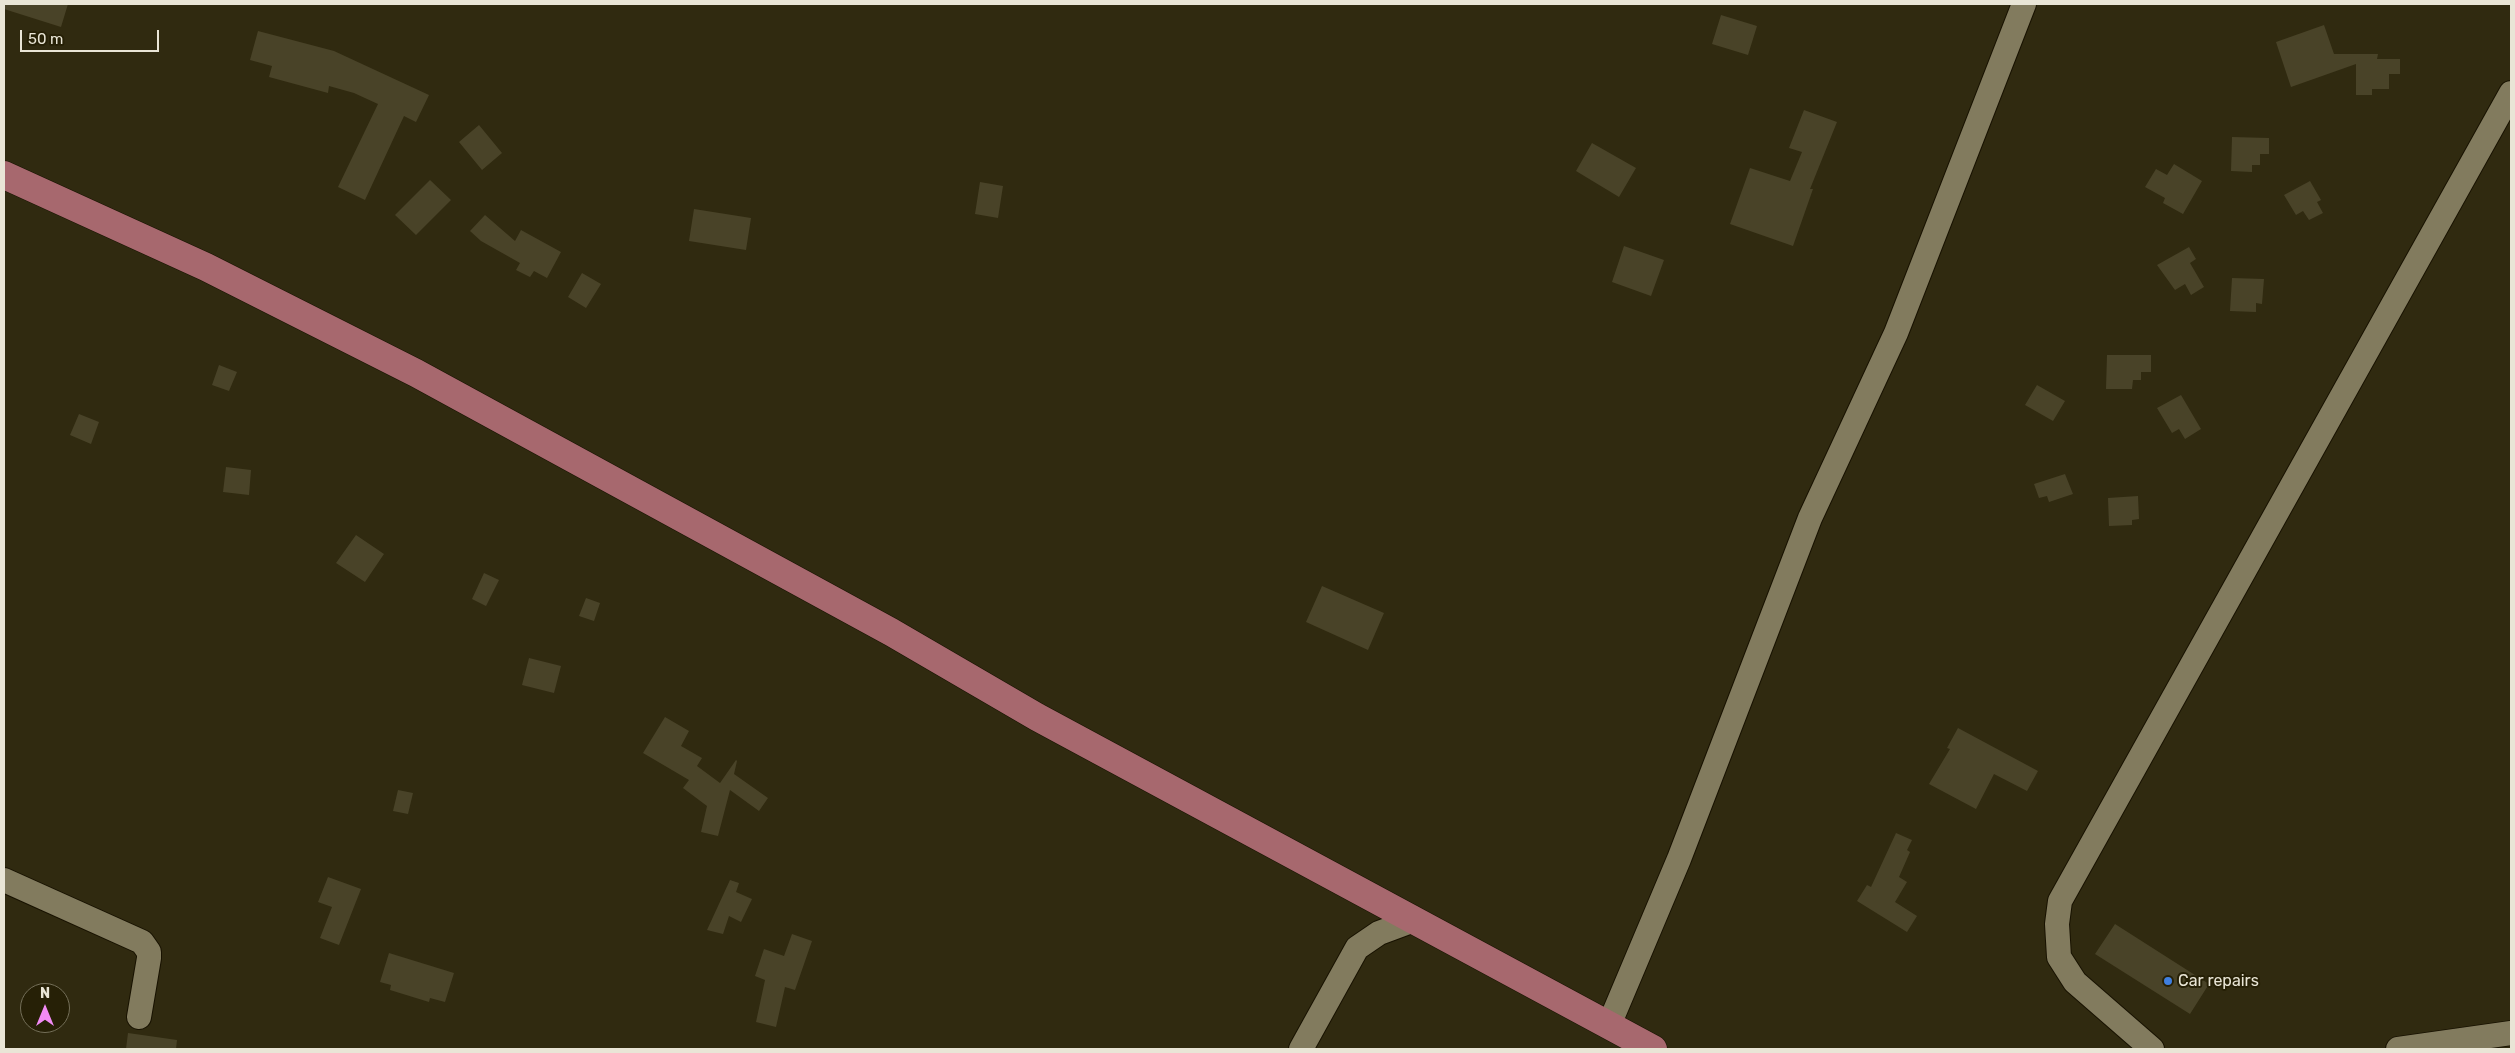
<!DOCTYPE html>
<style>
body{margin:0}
#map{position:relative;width:2515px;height:1053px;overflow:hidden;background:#302a10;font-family:Rubik,sans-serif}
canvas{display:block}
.frame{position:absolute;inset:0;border:5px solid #e9e5d6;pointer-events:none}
.north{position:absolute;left:20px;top:983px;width:50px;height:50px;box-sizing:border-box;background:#262006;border:1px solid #746f59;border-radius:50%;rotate:0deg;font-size:14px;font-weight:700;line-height:20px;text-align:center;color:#e9e5d6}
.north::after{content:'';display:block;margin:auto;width:18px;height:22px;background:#f18af4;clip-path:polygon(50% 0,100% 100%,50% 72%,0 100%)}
.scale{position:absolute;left:20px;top:30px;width:139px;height:22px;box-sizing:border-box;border:2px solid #e9e5d6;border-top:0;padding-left:6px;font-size:15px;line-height:18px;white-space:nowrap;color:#e9e5d6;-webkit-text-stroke:4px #262006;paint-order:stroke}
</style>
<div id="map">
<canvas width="2515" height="1053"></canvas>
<div class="frame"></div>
<div class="north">N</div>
<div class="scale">50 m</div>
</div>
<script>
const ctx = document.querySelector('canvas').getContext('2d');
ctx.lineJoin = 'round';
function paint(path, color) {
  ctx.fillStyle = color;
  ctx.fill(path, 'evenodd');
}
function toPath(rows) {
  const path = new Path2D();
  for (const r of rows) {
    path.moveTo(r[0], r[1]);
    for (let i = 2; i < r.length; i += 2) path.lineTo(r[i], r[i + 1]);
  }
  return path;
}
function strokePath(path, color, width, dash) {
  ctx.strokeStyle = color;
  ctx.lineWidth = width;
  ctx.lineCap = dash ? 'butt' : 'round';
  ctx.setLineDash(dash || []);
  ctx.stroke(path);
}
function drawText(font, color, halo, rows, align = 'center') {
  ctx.font = font + ' Rubik,sans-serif';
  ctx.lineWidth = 4;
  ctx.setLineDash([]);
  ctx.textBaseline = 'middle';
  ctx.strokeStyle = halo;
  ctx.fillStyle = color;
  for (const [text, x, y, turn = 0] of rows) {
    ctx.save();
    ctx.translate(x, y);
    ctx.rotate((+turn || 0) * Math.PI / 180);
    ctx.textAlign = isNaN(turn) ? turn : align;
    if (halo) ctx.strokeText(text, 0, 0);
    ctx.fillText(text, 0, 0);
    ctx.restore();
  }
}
paint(toPath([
 [4,4,68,4,61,27,4,9],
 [1721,15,1757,26,1748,55,1712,44],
 [2324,25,2334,54,2378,54,2377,59,2400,59,2400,74,2389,74,2389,89,2372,89,2372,95,2356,95,2356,64,2291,87,2276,42],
 [258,31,334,51,429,95,416,122,404,116,365,200,338,187,378,104,354,93,329,86,328,93,269,77,272,66,250,60],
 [1804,110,1837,122,1810,189,1813,189,1793,246,1730,224,1750,168,1790,181,1802,152,1789,148],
 [479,125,502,153,482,170,459,142],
 [2232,137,2269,138,2269,154,2260,154,2260,165,2252,165,2252,172,2231,171],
 [1592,143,1636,168,1619,197,1576,171],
 [2174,164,2202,181,2183,214,2163,203,2165,198,2145,187,2156,169,2167,175],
 [430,180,451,200,416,235,395,215],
 [2310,181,2321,200,2317,202,2323,213,2309,220,2303,211,2296,215,2284,195],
 [980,182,1003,186,998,218,975,214],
 [694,209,751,218,746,250,689,241],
 [485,215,515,241,521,230,561,252,547,278,534,271,530,277,516,270,520,263,481,241,470,231],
 [1624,246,1664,260,1651,296,1612,282],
 [2189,247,2196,259,2190,263,2204,287,2191,295,2185,284,2175,290,2157,265],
 [582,273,601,284,586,308,568,297],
 [2232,278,2264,279,2262,304,2256,303,2256,312,2230,311],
 [2107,355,2151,355,2151,372,2141,372,2141,380,2133,380,2132,389,2106,389],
 [219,365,237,372,229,391,212,385],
 [2037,385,2065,401,2053,421,2025,405],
 [2181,395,2201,429,2185,439,2179,429,2172,433,2157,408],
 [79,414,99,422,91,444,70,435],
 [226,467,251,470,249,495,223,492],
 [2065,474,2073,494,2049,502,2047,496,2039,498,2034,484],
 [2138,496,2139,519,2132,520,2132,525,2109,526,2108,498],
 [356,535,384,554,365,582,336,563],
 [484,573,499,580,486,606,472,599],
 [1322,586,1384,613,1368,650,1306,622],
 [586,598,600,603,594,621,579,616],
 [529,658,561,666,554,693,522,685],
 [665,717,689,731,681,746,702,758,697,766,720,783,736,760,737,761,734,774,768,798,759,811,730,790,718,836,701,832,707,806,683,788,689,780,643,753],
 [1958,728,2038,771,2027,791,1994,774,1976,809,1929,784,1950,749,1947,748],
 [398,790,413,793,408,814,393,811],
 [1896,833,1912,840,1907,850,1910,852,1899,877,1907,882,1895,902,1917,916,1907,932,1857,901,1867,885,1871,887],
 [328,877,361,889,339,945,320,938,332,907,318,902],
 [730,880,739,883,736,892,752,899,741,922,729,916,723,934,707,930],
 [2115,924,2209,984,2190,1014,2095,954],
 [792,934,812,941,795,990,785,987,776,1027,756,1022,765,980,755,976,764,949,784,956],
 [389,953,454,973,445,1002,430,998,429,1002,390,990,391,985,380,982],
 [128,1033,177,1040,176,1049,126,1049]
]), '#494328');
const minor = toPath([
 [4,880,142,942,149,952,149,958,139,1017],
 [1609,1025,1679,859,1810,518,1896,333,2024,4],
 [1301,1049,1357,948,1379,933,1414,920],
 [2152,1049,2075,982,2059,957,2057,924,2060,901,2511,93],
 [2398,1049,2511,1033]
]);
const major = toPath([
 [4,175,206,267,416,373,891,632,1037,717,1653,1049]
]);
strokePath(minor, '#181200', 26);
strokePath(major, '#181200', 29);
strokePath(minor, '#827b5e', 24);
strokePath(major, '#a7686e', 28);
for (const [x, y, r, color] of [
 [2168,981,5,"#3f7fe0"]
]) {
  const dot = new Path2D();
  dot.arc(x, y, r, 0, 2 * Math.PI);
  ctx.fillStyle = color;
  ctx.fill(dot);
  strokePath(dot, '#262006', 2);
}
drawText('16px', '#e9e5d6', '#262006', [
 ["Car repairs",2178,981]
], 'left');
</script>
